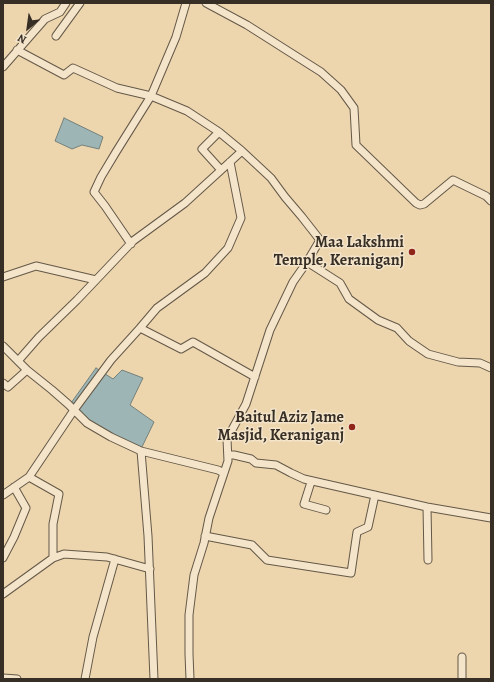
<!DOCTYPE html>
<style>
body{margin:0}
#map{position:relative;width:494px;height:682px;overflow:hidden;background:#edd5ae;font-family:Alegreya,serif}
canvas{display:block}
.frame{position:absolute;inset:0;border:4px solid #372e25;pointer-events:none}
.north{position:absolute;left:8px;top:8px;width:40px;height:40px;-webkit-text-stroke:3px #f3e4ca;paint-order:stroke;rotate:209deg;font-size:11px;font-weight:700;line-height:16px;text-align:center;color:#372e25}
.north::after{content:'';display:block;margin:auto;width:14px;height:18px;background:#372e25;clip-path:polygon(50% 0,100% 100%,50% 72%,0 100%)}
</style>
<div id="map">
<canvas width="494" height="682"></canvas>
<div class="frame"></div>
<div class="north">N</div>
</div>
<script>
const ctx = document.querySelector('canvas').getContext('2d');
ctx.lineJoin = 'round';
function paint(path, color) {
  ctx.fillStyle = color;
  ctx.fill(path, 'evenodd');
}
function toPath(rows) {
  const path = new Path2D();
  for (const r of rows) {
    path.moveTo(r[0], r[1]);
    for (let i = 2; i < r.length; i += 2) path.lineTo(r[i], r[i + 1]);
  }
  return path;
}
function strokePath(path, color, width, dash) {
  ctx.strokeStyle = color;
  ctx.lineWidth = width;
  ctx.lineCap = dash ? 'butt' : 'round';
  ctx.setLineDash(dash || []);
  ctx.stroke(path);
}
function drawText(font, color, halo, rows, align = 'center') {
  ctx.font = font + ' Alegreya,serif';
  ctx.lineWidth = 3;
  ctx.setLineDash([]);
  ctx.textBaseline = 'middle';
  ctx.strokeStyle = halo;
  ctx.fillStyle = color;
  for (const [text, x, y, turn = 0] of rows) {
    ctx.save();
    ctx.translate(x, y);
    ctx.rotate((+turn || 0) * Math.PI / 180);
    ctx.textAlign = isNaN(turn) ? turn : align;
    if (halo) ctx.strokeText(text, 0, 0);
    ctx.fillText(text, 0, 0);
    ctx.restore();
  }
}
const water = toPath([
 [64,118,103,137,99,149,82,145,72,149,55,141,64,118],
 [96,368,113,379,122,370,143,378,130,405,154,422,141,449,88,421,71,403,96,368]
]);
paint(water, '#9db6b5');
strokePath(water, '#74807b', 1);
const street = toPath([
 [186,3,176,37,151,96,187,111,219,132,242,151,271,178,285,197,302,217,320,240,307,262],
 [206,3,247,25,321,72,341,90,354,108,356,145,416,203,420,205,424,204,453,180,486,196,491,201],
 [56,36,80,3],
 [17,50,64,75,73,68,117,88,151,96,116,152,101,177,94,192,105,206,131,244],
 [3,67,45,19,60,12,66,3],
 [219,132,202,149,221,170],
 [3,277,36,266,96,280],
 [140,328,181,349,193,342,255,377],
 [3,346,18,361],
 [3,383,8,387,27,370],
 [141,451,148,536,154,679],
 [228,455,234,455,251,459,256,463,276,465,291,473,304,479,427,507,491,518],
 [224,473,218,470,141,451,111,437,87,423,68,404,52,390,27,370,18,361,39,337,77,300,133,241,185,203,242,151],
 [311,482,304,504,326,510],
 [3,495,29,477,74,410,111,360,140,328,157,308,205,273,228,248,241,218,230,162],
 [427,507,428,560],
 [205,536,252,545,267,560,351,573,357,532,368,527,375,495],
 [3,558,14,537,26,508,14,487],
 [53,558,64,554,107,557,150,569],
 [3,594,53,558,53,524,59,494,29,477],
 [462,657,462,679],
 [3,678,17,679],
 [85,679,93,637,115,559],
 [190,679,189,654,189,615,194,575,204,543,209,518,228,461,227,439,246,404,270,330,293,282,307,262,340,283,349,299,378,320,397,328,409,341,428,354,458,362,480,363,491,368]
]);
strokePath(street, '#645847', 9);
strokePath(street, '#f3e4ca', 7);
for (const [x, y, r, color] of [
 [412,252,4,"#8f2418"],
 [352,427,4,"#8f2418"]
]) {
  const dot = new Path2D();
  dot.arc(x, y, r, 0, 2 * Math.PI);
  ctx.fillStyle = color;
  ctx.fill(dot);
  strokePath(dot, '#f3e4ca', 1.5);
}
drawText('bold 16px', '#372e25', '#f3e4ca', [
 ["Maa Lakshmi",404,243],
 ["Temple, Keraniganj",404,261],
 ["Baitul Aziz Jame",344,418],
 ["Masjid, Keraniganj",344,436]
], 'right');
</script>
